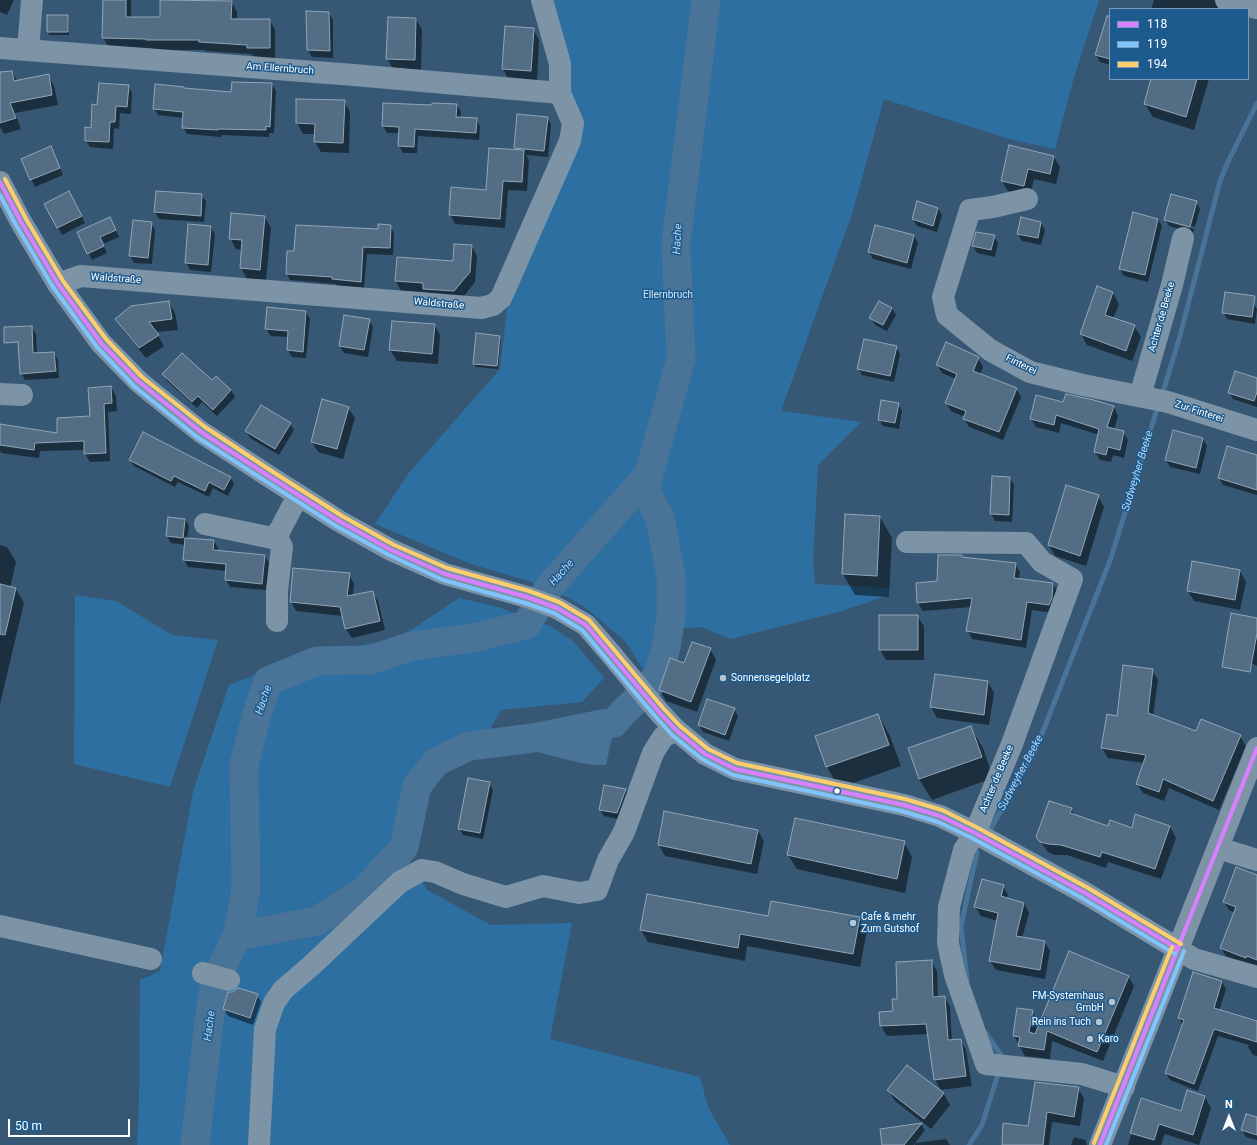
<!DOCTYPE html>
<meta charset="utf-8">
<style>
body{margin:0}
#map{position:relative;width:1257px;height:1145px;overflow:hidden;background:#365874;font-family:Roboto,sans-serif}
canvas{display:block}
.legend{position:absolute;left:1109px;top:8px;width:140px;height:72px;box-sizing:border-box;background:#1d5a8d;border:1px solid #779cbb;margin:0;padding:5px 7px;list-style:none;font-size:12px;color:#fff}
.legend li{display:flex;align-items:center;gap:8px;height:20px}
.legend b{width:20px;border:1px solid #779cbb}
.north{position:absolute;left:1209px;top:1097px;width:40px;height:40px;-webkit-text-stroke:3px #1d5a8d;paint-order:stroke;rotate:0deg;font-size:11px;font-weight:700;line-height:16px;text-align:center;color:#fff}
.north::after{content:'';display:block;margin:auto;width:14px;height:18px;background:#fff;clip-path:polygon(50% 0,100% 100%,50% 72%,0 100%)}
.scale{position:absolute;left:8px;top:1119px;width:122px;height:18px;box-sizing:border-box;border:2px solid #fff;border-top:0;padding-left:5px;font-size:12px;line-height:14px;white-space:nowrap;color:#fff;-webkit-text-stroke:3px #1d5a8d;paint-order:stroke}
</style>
<div id="map">
<canvas width="1257" height="1145"></canvas>
<ul class="legend">
<li><b style="height:5px;background:#d880ff"></b>118</li>
<li><b style="height:5px;background:#80c4ff"></b>119</li>
<li><b style="height:5px;background:#fece6d"></b>194</li>
</ul>
<div class="north">N</div>
<div class="scale">50 m</div>
</div>
<script>
const ctx = document.querySelector('canvas').getContext('2d');
ctx.lineJoin = 'round';
function paint(path, color) {
  ctx.fillStyle = color;
  ctx.fill(path, 'evenodd');
}
function toPath(rows) {
  const path = new Path2D();
  for (const r of rows) {
    path.moveTo(r[0], r[1]);
    for (let i = 2; i < r.length; i += 2) path.lineTo(r[i], r[i + 1]);
  }
  return path;
}
function strokePath(path, color, width, dash) {
  ctx.strokeStyle = color;
  ctx.lineWidth = width;
  ctx.lineCap = dash ? 'butt' : 'round';
  ctx.setLineDash(dash || []);
  ctx.stroke(path);
}
function drawText(font, color, halo, rows, align = 'center') {
  ctx.font = font + ' Roboto,sans-serif';
  ctx.lineWidth = 3;
  ctx.setLineDash([]);
  ctx.textBaseline = 'middle';
  ctx.strokeStyle = halo;
  ctx.fillStyle = color;
  for (const [text, x, y, turn = 0] of rows) {
    ctx.save();
    ctx.translate(x, y);
    ctx.rotate((+turn || 0) * Math.PI / 180);
    ctx.textAlign = isNaN(turn) ? turn : align;
    if (halo) ctx.strokeText(text, 0, 0);
    ctx.fillText(text, 0, 0);
    ctx.restore();
  }
}
paint(toPath([
 [547,0,1099,0,1072,84,1055,149,1009,139,884,99,852,214,781,411,861,422,818,465,813,561,815,584,889,588,889,595,839,612,730,639,702,627,676,629,660,633,653,667,647,676,625,641,586,608,567,597,529,581,471,564,375,524,408,474,500,369,508,302,574,141],
 [75,595,116,601,172,635,218,640,170,787,74,764],
 [459,598,498,607,550,626,573,641,604,678,582,702,501,710,486,736,425,762,407,796,406,856,427,890,491,925,572,923,550,1039,700,1077,708,1107,730,1145,137,1145,139,1104,140,980,160,971,193,792,229,685,303,656,399,638]
]), '#2e6fa2');
paint(toPath([
 [595,713,612,715,614,723,613,733,606,765,594,765,576,762,530,750,534,731,566,720]
]), '#497397');
paint(toPath([
 [0,0,14,0,7,15,0,12],
 [104,0,131,0,131,18,161,18,161,0,232,2,237,12,237,20,270,20,275,30,275,58,254,58,252,54,206,51,205,50,152,50,151,48,109,47,103,38],
 [1154,0,1248,0,1222,9,1151,9],
 [329,13,333,20,333,58,312,57,308,50],
 [67,16,69,19,69,35,49,35,48,32],
 [416,19,422,30,421,70,393,69,387,58],
 [1110,28,1110,65,1100,62,1096,55],
 [533,29,539,40,537,82,509,80,503,69],
 [12,72,17,81,48,75,54,86,58,105,15,113,21,129,4,134,0,127,0,73],
 [1152,79,1209,79,1194,130,1153,117,1145,104],
 [272,84,276,91,274,133,269,133,269,137,222,135,221,137,187,134,183,127,184,118,158,115,154,108,184,89,232,93],
 [128,86,132,93,131,114,120,113,119,129,114,128,113,149,90,147,86,141,92,129,98,106],
 [297,100,344,101,350,112,349,153,321,152,315,142,315,134,303,134,297,123],
 [457,105,461,112,460,118,476,119,480,126,479,140,418,136,417,153,403,153,399,146,399,133,387,133,383,126,433,106],
 [547,117,551,124,548,157,526,155,529,160,527,191,508,190,505,228,455,224,450,214,487,191,517,151,515,148],
 [51,148,63,175,35,187,22,159],
 [1054,157,1060,167,1056,184,1034,179,1030,196,1008,191,1002,181],
 [202,195,206,202,204,222,159,219,155,212],
 [73,199,85,223,62,235,46,204],
 [1196,202,1200,209,1193,233,1169,226,1165,219],
 [1169,220,1195,227,1194,229,1169,222],
 [938,208,942,215,937,232,917,226,913,219],
 [265,217,271,228,266,280,247,279,241,268,242,250,236,249,230,238],
 [1158,219,1162,226,1148,282,1124,276,1120,269],
 [151,223,155,230,152,264,134,263,130,256],
 [1041,223,1045,230,1041,245,1022,241,1018,234],
 [114,226,119,237,103,244,107,253,92,260,79,233],
 [390,226,394,233,393,255,367,254,364,288,337,286,336,284,290,280,287,274,295,253,379,230],
 [211,227,215,234,211,272,190,270,186,263],
 [876,227,914,236,918,243,911,269,873,259,869,252],
 [994,236,998,243,995,257,977,253,973,246],
 [472,246,477,256,475,282,460,301,429,298,426,292,401,291,396,281,453,262],
 [1113,293,1119,304,1113,319,1134,326,1141,337,1132,361,1087,345,1081,334],
 [169,302,175,313,178,330,156,332,164,346,146,358,123,330,116,319],
 [1253,303,1257,309,1255,324,1227,319,1223,312],
 [892,308,896,315,887,331,875,325,871,318],
 [306,312,310,319,306,358,292,357,288,350,289,337,271,336,266,329],
 [345,316,369,320,373,327,368,357,344,353,340,346],
 [393,322,434,324,440,335,438,364,397,361,390,350],
 [32,328,36,334,37,354,54,353,58,360,59,378,25,380,21,373],
 [499,337,501,340,498,369,476,367,474,364],
 [896,347,900,354,894,382,862,375,858,368],
 [978,358,983,367,980,375,1016,388,1021,397,1003,440,969,427,964,418,965,417,951,411,946,403,956,379,942,373,937,365],
 [163,374,212,382,231,390,235,397,217,416,202,402,197,408,167,381],
 [1257,379,1257,407,1233,399,1229,392],
 [111,387,116,396,117,411,108,412,110,461,90,462,85,454,85,450,40,451,39,458,1,453,0,450,0,425,58,434,91,417],
 [1064,403,1114,407,1118,416,1114,430,1123,432,1128,440,1124,458,1113,455,1111,462,1100,460,1095,452,1099,435,1061,423,1059,433,1036,427,1031,419],
 [898,404,902,411,899,429,883,426,879,419],
 [348,408,355,418,343,459,318,452,312,442],
 [290,424,294,430,279,455,250,438,246,431],
 [1173,432,1203,439,1207,446,1200,474,1170,467,1166,460],
 [1257,456,1257,495,1223,485,1219,478],
 [130,460,230,477,234,484,228,496,213,488,209,497,178,482,175,487,134,466],
 [993,477,1010,478,1014,485,1012,522,995,521,991,514],
 [1067,487,1098,496,1104,507,1086,566,1055,556,1049,545],
 [880,517,892,538,889,597,855,595,843,574],
 [169,518,185,519,189,526,187,539,214,541,218,548,217,551,265,556,269,563,266,590,230,587,226,580,227,571,188,567,184,560,186,545,171,543,167,536],
 [0,545,7,547,16,562,10,588,16,589,24,603,0,704],
 [961,556,963,558,1015,564,1020,572,1019,579,1053,584,1058,592,1054,613,1032,610,1026,648,972,639,968,631,971,607,923,611,918,603,938,582],
 [1240,571,1246,582,1240,610,1194,601,1188,591],
 [349,574,354,584,353,596,372,592,378,601,385,630,352,638,346,629,343,616,296,611,291,602],
 [917,616,924,626,924,660,886,660,880,650],
 [1249,637,1257,640,1257,666,1250,663],
 [710,649,716,660,697,712,666,701,660,690,685,664],
 [1152,670,1158,680,1153,716,1196,732,1240,736,1246,746,1219,810,1169,788,1164,801,1143,793,1137,784,1144,763,1108,758,1102,748,1118,717],
 [988,682,994,693,989,725,937,718,931,707],
 [734,709,738,716,729,741,703,732,699,725],
 [878,715,890,736,901,766,839,788,827,767],
 [970,727,983,748,993,778,932,800,919,779,909,749],
 [489,783,493,790,483,839,463,835,459,828],
 [605,786,626,790,630,797,621,820,604,816,600,809],
 [1071,809,1075,816,1109,827,1133,830,1136,815,1170,827,1176,838,1161,879,1108,862,1106,868,1067,855,1054,855,1048,852,1037,837],
 [665,812,758,831,764,841,757,874,665,856,659,845],
 [904,842,912,857,905,893,797,869,788,855],
 [1257,876,1257,966,1252,964,1251,966,1226,956,1221,948,1235,913,1229,910,1224,902],
 [1003,886,1008,895,1007,899,1024,903,1029,913,1022,938,1045,942,1050,951,1045,979,996,970,990,961,998,921,981,916,975,907],
 [1001,892,1003,892,1000,901],
 [769,918,859,918,867,931,860,967,747,946,745,961,648,942,641,930],
 [931,961,937,971,938,998,945,997,950,1007,952,1041,961,1040,966,1050,972,1086,941,1090,935,1080,929,1034,887,1036,881,1026,880,1013,894,1012,898,1000],
 [1194,973,1222,982,1226,989,1219,1011,1257,1022,1257,1056,1253,1055,1248,1047,1249,1045,1218,1036,1198,1091,1170,1080,1166,1073,1183,1026,1179,1018],
 [1128,976,1134,986,1103,1061,1052,1041,1050,1059,1025,1056,1014,1036,1032,1011,1038,1021,1037,1031],
 [257,995,261,1002,253,1025,228,1016,224,1009],
 [907,1066,944,1094,950,1105,931,1129,895,1101,889,1091],
 [1036,1083,1078,1088,1084,1098,1080,1126,1052,1122,1049,1145,1003,1145,1029,1127],
 [1188,1092,1205,1097,1211,1108,1199,1145,1165,1134,1161,1145,1128,1145,1142,1100,1181,1112],
 [1257,1118,1257,1140,1246,1137,1242,1130],
 [921,1124,925,1130,915,1143,946,1139,950,1145,915,1145,915,1143,914,1145,883,1145],
 [1074,1137,1085,1140,1087,1145,1071,1145]
]), '#0007');
strokePath(toPath([
 [1162,395,1180,336,1220,181,1227,164,1257,103],
 [990,830,1036,749,1111,558,1158,406],
 [967,980,961,926,977,852],
 [985,1032,1003,1058],
 [969,1145,982,1125,999,1071]
]), '#497397', 5);
strokePath(toPath([
 [237,936,317,921,364,891,404,847,417,786,436,762,469,746,533,738,602,724,614,723,626,709,631,705,652,682,658,676,666,647,671,616,671,576,660,518,646,492,649,474],
 [195,1145,209,1021,215,981,237,936,246,890,244,764,257,714,268,681,317,661,370,660,412,646,473,638,526,625,550,586,649,474,681,359,676,244,706,0]
]), '#497397', 29);
const building = toPath([
 [103,0,126,0,126,17,160,17,160,0,232,1,231,19,270,19,270,48,247,48,247,45,199,42,199,40,146,40,146,39,102,38,103,0],
 [306,11,329,12,330,51,307,50,306,11],
 [47,15,68,15,68,32,47,32,47,15],
 [1107,16,1110,16,1110,59,1095,55,1107,16],
 [388,17,416,18,415,60,386,59,388,17],
 [505,26,534,28,531,71,502,69,505,26],
 [12,71,14,81,49,74,52,95,10,103,16,118,0,123,0,72,12,71],
 [1151,79,1197,79,1186,117,1144,104,1151,79],
 [232,82,272,83,270,127,266,126,266,130,218,129,218,130,182,128,183,112,153,109,155,84,184,87,184,88,231,92,232,82],
 [99,83,129,85,127,107,116,106,115,122,110,122,109,142,85,141,85,127,91,128,92,104,97,105,99,83],
 [296,99,345,100,343,143,314,142,315,124,296,123,296,99],
 [383,103,432,105,432,103,457,104,456,117,477,118,476,133,415,129,414,147,398,146,399,127,382,126,383,103],
 [517,114,548,117,544,151,514,148,517,114],
 [1009,145,1054,156,1050,174,1028,169,1024,186,1001,181,1009,145],
 [51,146,60,168,30,180,21,159,51,146],
 [489,148,524,150,522,182,503,181,500,219,449,215,451,187,486,190,489,148],
 [69,191,82,216,57,228,44,204,69,191],
 [156,191,202,194,201,216,154,212,156,191],
 [1171,194,1197,201,1190,227,1164,220,1171,194],
 [917,201,938,208,933,226,912,219,917,201],
 [1133,212,1158,219,1145,275,1119,269,1133,212],
 [231,213,265,216,260,270,240,268,242,240,229,239,231,213],
 [110,217,116,230,100,237,104,246,87,254,77,232,110,217],
 [1021,217,1041,222,1038,238,1017,234,1021,217],
 [133,220,152,222,148,258,129,256,133,220],
 [188,224,211,226,208,265,185,263,188,224],
 [378,224,391,225,390,248,363,247,361,282,332,279,332,277,286,274,287,251,294,251,296,225,378,229,378,224],
 [875,225,914,235,907,263,868,252,875,225],
 [976,232,995,235,991,250,972,246,976,232],
 [454,244,472,245,470,272,454,291,423,289,423,283,395,281,397,257,453,261,454,244],
 [1097,286,1113,292,1105,315,1135,325,1126,351,1080,334,1097,286],
 [1225,292,1255,296,1252,317,1222,313,1225,292],
 [169,301,172,319,149,322,159,335,139,348,115,319,131,306,169,301],
 [879,301,892,308,883,325,869,318,879,301],
 [267,307,306,311,303,352,287,350,288,331,265,329,267,307],
 [344,315,370,319,364,350,339,346,344,315],
 [392,321,435,324,432,354,389,350,392,321],
 [32,326,33,353,54,352,56,371,20,374,18,342,4,343,4,327,32,326],
 [476,333,500,336,497,366,473,364,476,333],
 [864,339,897,346,890,376,857,369,864,339],
 [946,342,979,357,973,371,1017,388,999,432,963,419,966,411,945,403,957,374,936,365,946,342],
 [182,353,212,380,216,376,231,390,213,410,198,396,192,402,162,374,182,353],
 [1235,371,1257,378,1257,392,1254,401,1228,393,1235,371],
 [111,386,112,403,104,404,106,453,84,454,84,441,35,443,34,450,0,445,0,424,57,433,57,418,90,416,88,388,111,386],
 [1066,394,1094,400,1114,406,1107,427,1124,431,1120,450,1108,447,1106,455,1094,452,1099,429,1056,415,1054,425,1030,419,1036,395,1063,402,1066,394],
 [322,399,349,407,337,449,311,442,322,399],
 [881,400,899,403,895,423,878,420,881,400],
 [261,405,291,423,275,449,245,431,261,405],
 [1173,430,1203,438,1196,468,1165,460,1173,430],
 [143,432,231,477,224,490,209,482,205,491,174,476,171,481,129,460,143,432],
 [1227,446,1257,455,1257,490,1218,478,1227,446],
 [992,476,1010,477,1009,515,990,514,992,476],
 [1066,485,1099,495,1080,556,1048,545,1066,485],
 [845,514,880,516,877,576,842,574,845,514],
 [168,517,185,519,183,538,166,536,168,517],
 [185,538,214,540,213,550,265,555,262,584,225,580,226,564,183,560,185,538],
 [938,555,962,555,962,557,1016,563,1014,578,1053,583,1052,598,1049,605,1027,602,1021,640,966,631,972,598,917,603,916,583,937,581,938,555],
 [1192,561,1240,570,1235,600,1187,591,1192,561],
 [293,568,350,573,347,596,373,591,380,621,345,629,340,607,290,602,293,568],
 [0,584,16,588,5,635,0,634,0,584],
 [1231,613,1257,618,1257,633,1250,672,1222,667,1231,613],
 [879,615,918,615,918,650,879,650,879,615],
 [692,642,711,648,691,702,659,690,670,658,684,663,692,642],
 [1123,665,1153,669,1148,713,1196,731,1201,719,1241,735,1213,801,1163,779,1159,792,1136,784,1146,755,1101,748,1107,714,1117,716,1123,665],
 [935,674,988,681,984,715,930,707,935,674],
 [707,699,735,708,725,735,698,725,707,699],
 [878,714,889,745,826,767,815,736,878,714],
 [971,726,982,757,919,779,908,748,971,726],
 [468,778,490,782,480,833,458,829,468,778],
 [604,785,626,789,617,813,599,810,604,785],
 [1049,801,1072,808,1070,813,1108,826,1110,820,1132,828,1135,814,1170,826,1155,869,1102,852,1100,857,1061,845,1048,844,1040,842,1036,837,1049,801],
 [664,811,758,830,751,864,658,845,664,811],
 [795,818,905,841,897,879,787,855,795,818],
 [1236,867,1257,875,1257,960,1247,956,1246,958,1220,948,1236,907,1223,902,1236,867],
 [982,879,1004,885,1001,896,1024,903,1016,936,1045,941,1040,970,989,961,998,913,974,907,982,879],
 [647,894,768,916,771,901,860,917,853,954,740,934,738,948,640,930,647,894],
 [1069,951,1129,976,1097,1052,1047,1031,1044,1050,1018,1046,1020,1037,1013,1036,1017,1008,1033,1010,1029,1032,1035,1034,1069,951],
 [932,960,933,997,945,996,948,1040,961,1039,966,1076,934,1080,926,1024,880,1026,879,1012,893,1011,892,999,897,999,896,962,932,960],
 [1193,972,1222,981,1214,1008,1257,1021,1257,1042,1214,1029,1194,1084,1165,1073,1184,1020,1178,1018,1193,972],
 [238,988,258,994,250,1018,223,1009,228,992,233,992,238,988],
 [907,1065,944,1093,924,1119,887,1090,907,1065],
 [1035,1082,1079,1087,1074,1117,1047,1112,1043,1145,1002,1145,1003,1123,1028,1126,1035,1082],
 [1187,1090,1205,1096,1193,1135,1159,1124,1154,1140,1130,1133,1141,1098,1181,1111,1187,1090],
 [1246,1114,1257,1117,1257,1135,1241,1130,1246,1114],
 [922,1123,904,1145,882,1145,880,1129,922,1123]
]);
paint(building, '#526d84');
strokePath(building, '#92a6b6', 1);
strokePath(toPath([
 [1226,0,1257,8],
 [0,48,354,75,560,93],
 [28,50,32,0],
 [1027,199,993,207,970,210,943,297,947,315,990,350,1030,372,1083,385,1168,402,1257,430],
 [58,284,81,276,481,308,493,305,501,298,570,141,573,123,560,93,560,64,542,0],
 [0,394,22,395],
 [1140,396,1172,285,1183,238],
 [205,524,272,538,280,530,292,507,300,496],
 [276,534,282,547,277,591,277,621],
 [907,542,1026,543,1042,562,1072,579,1012,744,975,833,964,850,949,907,948,943,955,975,986,1064,1082,1074,1124,1087],
 [1257,748,1178,949,1194,959,1257,977],
 [1218,848,1257,860],
 [0,926,151,959],
 [203,973,229,980],
 [259,1145,265,1029,274,1003,283,990,312,965,400,882,422,870,435,872,463,884,506,897,543,886,579,893,597,890,608,860,624,832,653,753,663,737,676,730]
]), '#7d94a7', 22);
strokePath(toPath([
 [0,182,21,222,58,284,101,343,138,381,150,391,201,432,270,477,339,521,391,550,445,574,527,597,557,608,586,625,611,654,659,712,676,730,705,754,735,769,904,805,940,816,975,833,1085,893,1178,949,1100,1145]
]), '#7d94a7', 22);
strokePath(toPath([
 [0,182,21,222,58,284,101,343,138,381,201,432,270,477,339,521,391,550,445,574,527,597,557,608,586,625,659,712,676,730,705,754,735,769,904,805,940,816,975,833,1085,893,1178,949],
 [1100,1145,1257,748]
]), '#d880ff', 4);
strokePath(toPath([
 [0,195,16,225,53,287,97,347,134,386,197,437,267,482,336,526,389,555,443,580,525,603,554,613,582,630,655,716,672,735,702,759,733,775,902,811,938,822,972,838,1082,898,1175,954],
 [1106,1145,1184,951]
]), '#80c4ff', 4);
strokePath(toPath([
 [5,179,26,219,63,281,106,339,142,377,205,427,273,472,342,516,394,545,447,568,529,591,559,602,589,620,663,708,680,726,708,749,737,763,905,799,942,810,978,828,1088,888,1181,944],
 [1094,1143,1172,947]
]), '#fece6d', 4);
for (const [x, y, r, color] of [
 [723,678,4,"#b9c5ce"],
 [837,791,3.5,"#fff"],
 [853,923,4,"#b9c5ce"],
 [1112,1002,4,"#b9c5ce"],
 [1099,1022,4,"#b9c5ce"],
 [1090,1039,4,"#b9c5ce"]
]) {
  const dot = new Path2D();
  dot.arc(x, y, r, 0, 2 * Math.PI);
  ctx.fillStyle = color;
  ctx.fill(dot);
  strokePath(dot, '#1d5a8d', 1.5);
}
drawText('10px', '#fff', '#1d5a8d', [
 ["Am Ellernbruch",280,69,4],
 ["Waldstraße",116,279,4],
 ["Waldstraße",439,304,5],
 ["Achter de Beeke",1162,317,-74],
 ["Finterei",1021,365,26],
 ["Zur Finterei",1199,412,18],
 ["Achter de Beeke",997,779,-67]
]);
drawText('10px', '#d0e7f9', '#1d5a8d', [
 ["Ellernbruch",668,295]
]);
drawText('10px', '#fff', '#1d5a8d', [
 ["Sonnensegelplatz",731,678],
 ["Cafe & mehr",861,917],
 ["Zum Gutshof",861,929],
 ["FM-Systemhaus",1104,996,"right"],
 ["GmbH",1104,1008,"right"],
 ["Rein ins Tuch",1091,1022,"right"],
 ["Karo",1098,1039]
], 'left');
drawText('italic 11px', '#b6d9f4', '#1d5a8d', [
 ["Hache",678,239,-87],
 ["Sudweyher Beeke",1138,471,-73],
 ["Hache",562,573,-49],
 ["Hache",264,700,-71],
 ["Sudweyher Beeke",1021,773,-62],
 ["Hache",210,1026,-83]
]);
</script>
